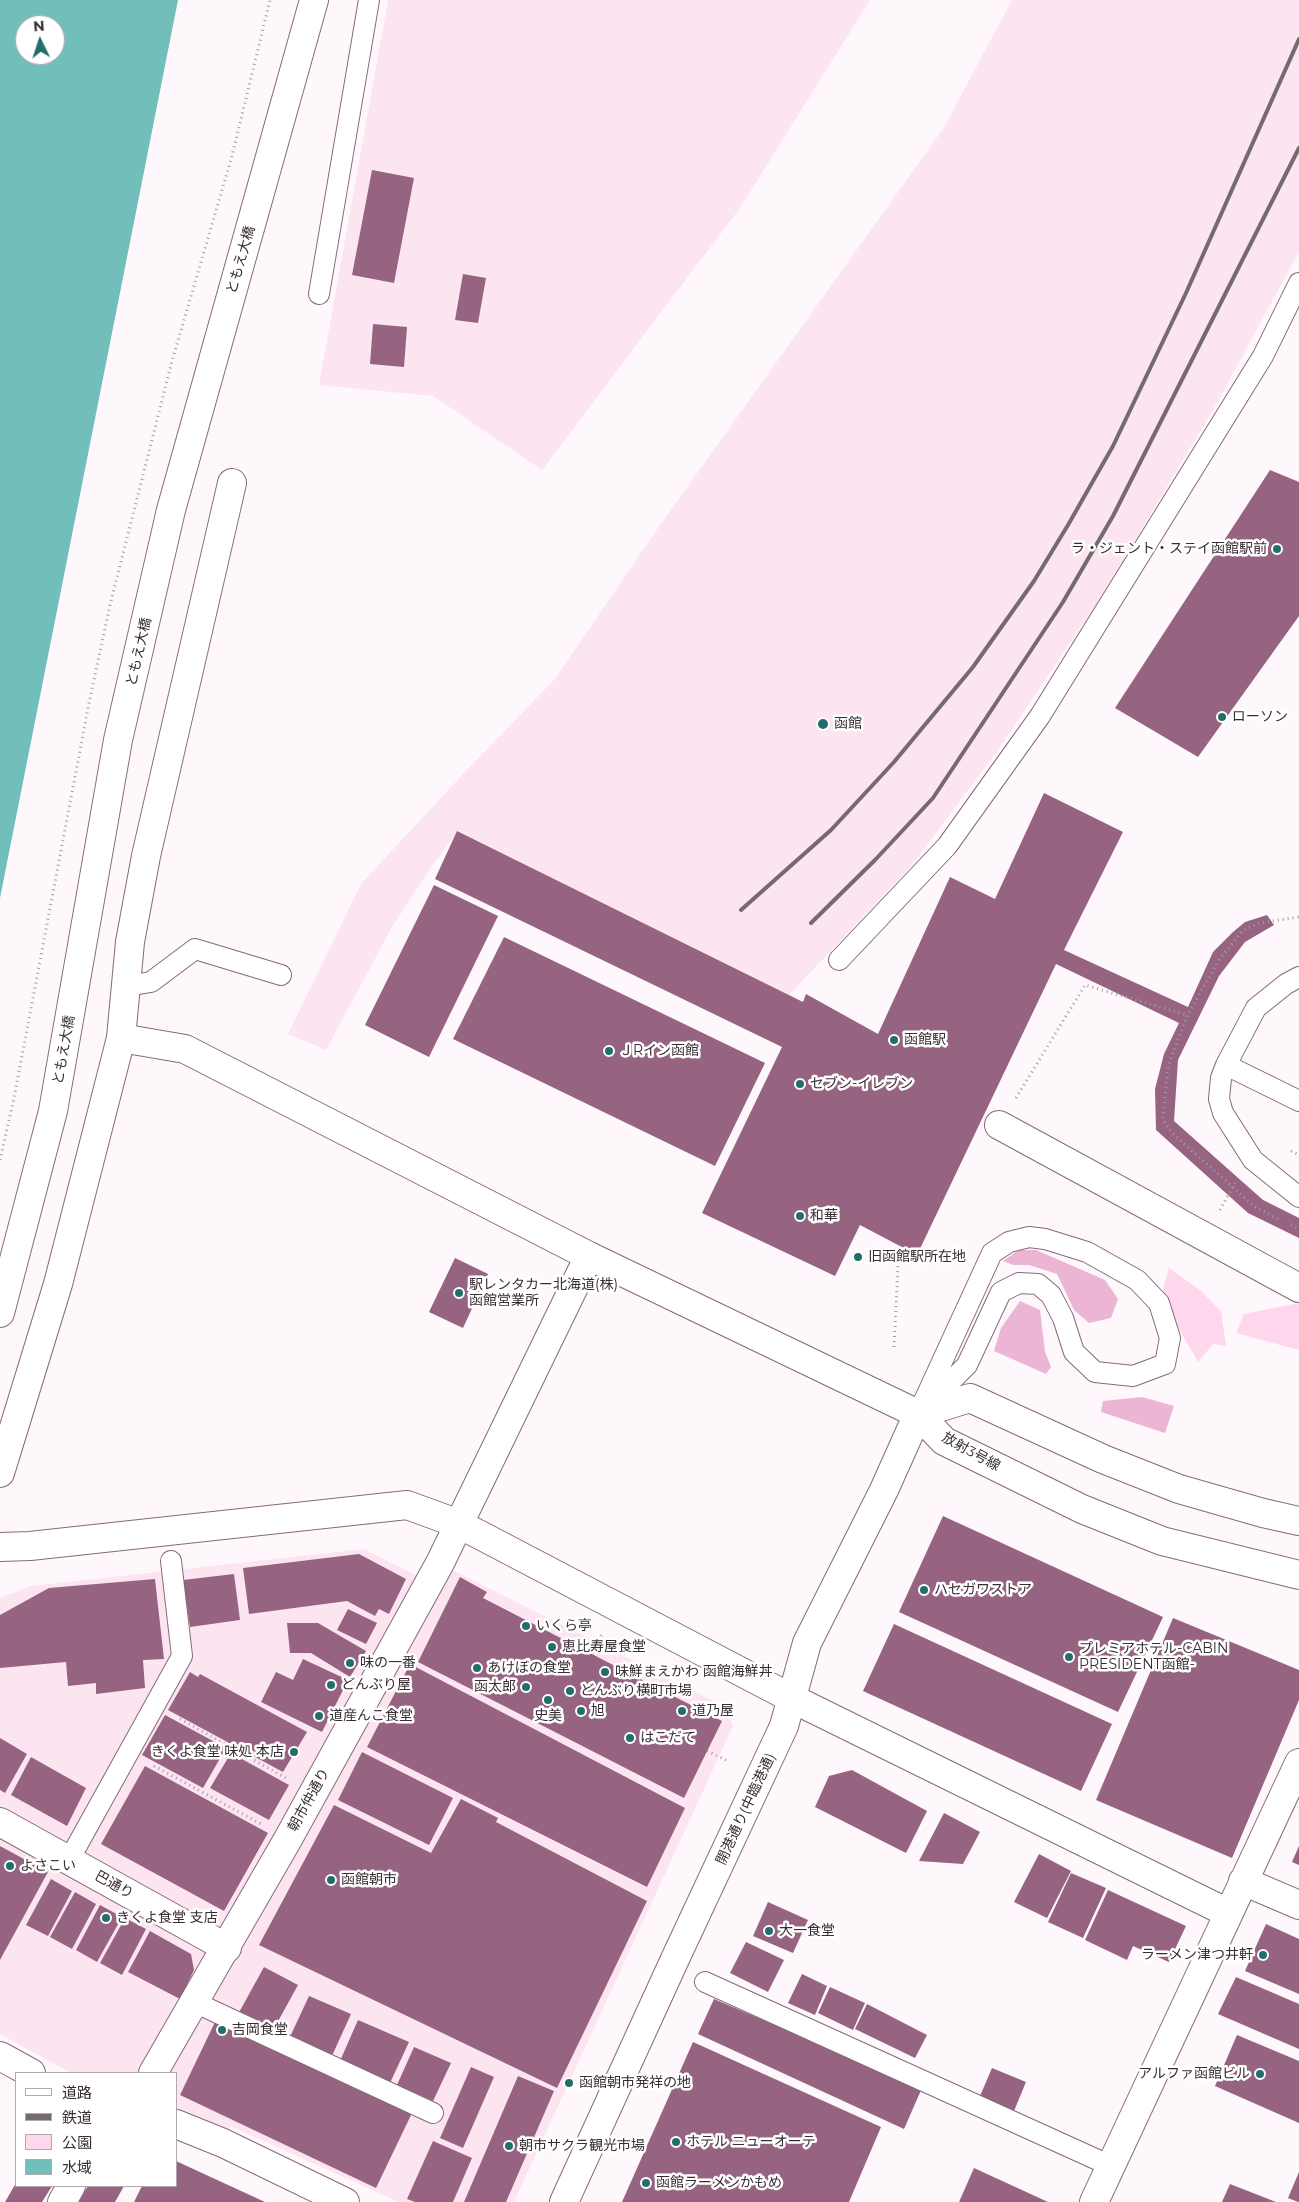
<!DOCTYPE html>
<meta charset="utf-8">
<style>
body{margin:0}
#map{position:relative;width:1299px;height:2202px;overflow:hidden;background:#fef7fb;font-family:Montserrat,"Noto Sans JP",sans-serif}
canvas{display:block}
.legend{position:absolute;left:15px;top:2072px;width:162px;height:115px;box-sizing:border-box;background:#fff;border:1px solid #afabad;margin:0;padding:6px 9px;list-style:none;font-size:15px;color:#382d33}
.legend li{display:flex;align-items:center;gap:10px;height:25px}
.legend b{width:25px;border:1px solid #afabad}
.north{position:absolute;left:15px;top:15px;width:50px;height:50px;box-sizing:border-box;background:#fff;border:1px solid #afabad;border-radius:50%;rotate:356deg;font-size:14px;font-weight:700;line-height:20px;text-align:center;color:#382d33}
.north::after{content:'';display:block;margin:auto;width:18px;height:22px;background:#236e6d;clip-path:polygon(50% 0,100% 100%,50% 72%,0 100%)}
</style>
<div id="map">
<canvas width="1299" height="2202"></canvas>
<ul class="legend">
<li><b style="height:6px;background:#fff"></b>道路</li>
<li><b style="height:6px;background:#746a6f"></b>鉄道</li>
<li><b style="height:14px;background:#fed7ec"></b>公園</li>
<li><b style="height:14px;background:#71bebb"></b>水域</li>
</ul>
<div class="north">N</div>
</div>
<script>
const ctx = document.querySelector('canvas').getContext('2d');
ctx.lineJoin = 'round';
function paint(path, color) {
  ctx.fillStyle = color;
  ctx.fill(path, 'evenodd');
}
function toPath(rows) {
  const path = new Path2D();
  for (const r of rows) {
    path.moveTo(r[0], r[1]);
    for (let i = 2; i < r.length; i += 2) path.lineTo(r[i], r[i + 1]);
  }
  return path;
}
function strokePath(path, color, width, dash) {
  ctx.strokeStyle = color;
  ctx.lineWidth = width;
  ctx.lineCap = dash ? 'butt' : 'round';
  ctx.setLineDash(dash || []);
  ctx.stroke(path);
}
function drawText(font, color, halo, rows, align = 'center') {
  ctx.font = font + ' Montserrat,"Noto Sans JP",sans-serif';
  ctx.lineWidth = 5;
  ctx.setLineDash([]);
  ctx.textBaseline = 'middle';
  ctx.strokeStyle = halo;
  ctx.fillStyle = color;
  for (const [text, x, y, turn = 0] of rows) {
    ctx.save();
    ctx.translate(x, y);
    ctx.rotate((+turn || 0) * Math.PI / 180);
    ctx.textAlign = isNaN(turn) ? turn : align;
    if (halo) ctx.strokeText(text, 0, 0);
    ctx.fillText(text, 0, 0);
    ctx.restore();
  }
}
paint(toPath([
 [388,0,870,0,740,208,542,470,433,396,319,385],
 [1012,0,1299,0,1299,252,1213,410,1101,597,996,753,911,866,789,995,458,831,425,876,392,927,326,1050,288,1034,361,884,463,774,555,679,658,528,943,129],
 [364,1549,415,1575,453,1570,725,1707,733,1726,514,2202,399,2202,230,2126,225,2135,176,2114,176,2073,71,2073,0,2034,0,1598,31,1586]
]), '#fce5f1');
paint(toPath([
 [1169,1268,1200,1290,1221,1311,1226,1346,1213,1344,1198,1362,1161,1297],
 [1299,1303,1299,1350,1236,1333,1244,1314]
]), '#fed7ec');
paint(toPath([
 [1019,1250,1036,1250,1105,1280,1118,1299,1111,1318,1089,1323,1074,1310,1057,1274,1029,1265,1013,1265,1003,1261],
 [1020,1301,1040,1310,1045,1352,1051,1367,1046,1374,994,1351,1001,1328],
 [1142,1397,1174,1406,1165,1433,1101,1412,1103,1401]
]), '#edb5d4');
paint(toPath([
 [0,0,178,0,0,898],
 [25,25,55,25,55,55,25,55]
]), '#71bebb');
paint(toPath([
 [372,170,414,178,394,283,352,275],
 [463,274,486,278,478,323,455,320],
 [373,324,407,327,404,367,370,364],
 [1270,470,1299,482,1299,616,1198,757,1115,708],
 [1044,793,1123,832,1064,950,1188,1007,1213,952,1233,932,1245,922,1267,915,1274,925,1245,942,1219,976,1178,1060,1174,1121,1263,1200,1299,1218,1299,1238,1248,1213,1156,1130,1155,1089,1164,1054,1179,1023,1056,964,917,1255,860,1225,835,1276,702,1213,782,1047,435,879,457,831,803,1002,806,994,878,1034,950,877,995,899],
 [434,885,498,916,429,1057,365,1025],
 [504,937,765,1063,715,1166,453,1039],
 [455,1258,488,1274,463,1328,429,1312],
 [943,1516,1163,1617,1118,1712,899,1612],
 [359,1554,406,1579,389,1614,379,1609,375,1616,347,1601,249,1614,243,1568],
 [234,1574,240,1620,190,1627,183,1580],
 [460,1577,487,1592,483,1598,722,1721,684,1798,418,1662],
 [155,1579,164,1659,143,1660,145,1688,96,1694,96,1683,68,1686,66,1662,0,1668,0,1615,49,1588],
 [348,1609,377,1623,366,1644,337,1630],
 [1173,1618,1299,1670,1299,1700,1232,1858,1096,1800],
 [287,1623,318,1623,366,1651,350,1677,311,1653,290,1653],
 [894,1624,1112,1724,1081,1791,863,1691],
 [303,1659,348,1680,322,1732,261,1702,276,1672,293,1680],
 [410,1664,685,1808,647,1887,367,1747],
 [190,1672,198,1677,200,1674,307,1732,283,1772,168,1710],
 [165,1715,226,1748,203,1788,142,1755],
 [0,1738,27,1754,5,1793,0,1790],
 [362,1752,453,1798,429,1845,338,1800],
 [231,1753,289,1785,269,1820,210,1788],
 [31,1757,86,1788,67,1826,11,1795],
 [145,1766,268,1833,224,1911,101,1844],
 [852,1770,927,1811,906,1853,815,1807,829,1776],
 [461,1799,498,1818,496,1822,647,1901,557,2088,259,1945,334,1805,431,1853],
 [944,1813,980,1832,963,1864,919,1861],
 [0,1846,48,1872,0,1960],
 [1299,1846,1299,1865,1292,1862],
 [1039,1854,1071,1871,1047,1918,1014,1902],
 [1071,1873,1106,1888,1083,1938,1048,1922],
 [51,1879,72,1891,48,1936,26,1925],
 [1108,1890,1186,1926,1169,1962,1133,1946,1127,1960,1085,1940],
 [75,1892,96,1904,72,1949,50,1937],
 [768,1902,808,1920,793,1953,753,1936],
 [100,1905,122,1917,97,1962,76,1950],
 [125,1918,146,1929,122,1975,100,1963],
 [1266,1924,1299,1939,1299,1994,1245,1971],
 [150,1931,191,1954,194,1970,180,1999,128,1972],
 [746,1942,784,1960,768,1992,730,1973],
 [264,1967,298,1985,271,2034,237,2016],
 [802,1974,827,1986,815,2015,788,2003],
 [1236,1977,1299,2004,1299,2049,1218,2014],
 [830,1987,865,2003,853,2030,818,2013],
 [309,1996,351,2014,331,2058,289,2039],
 [714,1999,922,2088,904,2129,698,2034],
 [867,2004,927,2035,915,2058,855,2029],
 [216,2020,412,2113,376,2188,180,2095],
 [358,2020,409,2042,390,2083,340,2061],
 [1237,2035,1299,2061,1299,2123,1215,2086],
 [693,2042,881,2127,849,2202,622,2202],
 [414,2047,451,2063,433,2101,397,2085],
 [471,2067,494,2077,463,2148,440,2138],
 [992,2068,1026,2082,1014,2111,980,2096],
 [518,2076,554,2091,506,2202,464,2202],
 [433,2141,472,2158,453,2202,415,2202,407,2199],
 [176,2161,265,2202,134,2202,142,2186,176,2186],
 [974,2168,1048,2202,959,2202],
 [1299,2172,1299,2202,1298,2202,1288,2198],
 [16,2183,16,2186,52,2186,42,2202,5,2202],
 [1230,2184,1276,2202,1222,2202],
 [88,2186,124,2186,115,2202,78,2202]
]), '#966480');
const lane = toPath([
 [319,294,369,0],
 [839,960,947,846,1040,716,1263,356,1299,283],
 [1299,977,1286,984,1256,1008,1226,1065,1221,1078,1219,1099,1223,1113,1253,1160,1299,1197],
 [126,986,151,982,195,949,281,975],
 [1226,1065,1299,1101],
 [1029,1237,1045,1239,1087,1252,1137,1280,1159,1303,1170,1338,1165,1364,1133,1376,1095,1372,1074,1352,1063,1318,1051,1295,1038,1284,1019,1283,1001,1292,967,1365,918,1414,992,1253,1009,1242,1029,1237],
 [69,1860,182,1656,171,1561],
 [705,1982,1111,2166],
 [194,2002,433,2113]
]);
const street = toPath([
 [121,1038,130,942,146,856,232,483],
 [999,1125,1299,1288],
 [791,1698,1228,1913],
 [0,1822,227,1948],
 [1243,1881,1299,1905],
 [0,2056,31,2073],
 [153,2073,288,1839,440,1563,589,1256],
 [176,2124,223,2143,345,2202],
 [62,2202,71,2186],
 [1094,2202,1299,1763]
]);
const secondary = toPath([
 [0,1313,53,1111,118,740,171,510,314,0],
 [918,1414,970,1398,1103,1459,1179,1489,1263,1513,1299,1521],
 [0,1473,58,1284,121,1038,185,1049,589,1256,918,1414,944,1441,1082,1509,1162,1541,1299,1575],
 [0,1547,30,1546,407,1505,459,1524,791,1698],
 [564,2202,675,1959,784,1726,807,1643,884,1490,918,1414]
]);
strokePath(lane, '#856a79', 22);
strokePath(street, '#856a79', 30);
strokePath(secondary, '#856a79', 30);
strokePath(toPath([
 [1016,1098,1085,985,1187,1015],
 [1291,1151,1299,1155],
 [0,1160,14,1098,89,703,110,605,172,361,232,156,270,0],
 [1220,1210,1236,1181],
 [1278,1219,1255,1207,1171,1132,1163,1120,1168,1066,1188,1014,1219,960,1243,930,1259,923,1299,917],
 [1291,1225,1299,1229],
 [894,1347,898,1266],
 [592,1654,602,1634],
 [180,1719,286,1778],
 [707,1751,728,1761],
 [154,1766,261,1824]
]), '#a49ba0', 3, [1, 4]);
strokePath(lane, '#fff', 20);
strokePath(street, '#fff', 28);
strokePath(secondary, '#fff', 28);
strokePath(toPath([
 [741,910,831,830,894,762,973,667,1034,581,1068,525,1113,446,1186,293,1299,39],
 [811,923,875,860,933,798,1063,602,1113,516,1299,148]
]), '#746a6f', 4);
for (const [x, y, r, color] of [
 [1277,549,5,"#236e6d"],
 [1222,717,5,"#236e6d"],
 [823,724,6,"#236e6d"],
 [894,1040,5,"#236e6d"],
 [609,1051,5,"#236e6d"],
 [800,1084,5,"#236e6d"],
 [800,1216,5,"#236e6d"],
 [858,1257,5,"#236e6d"],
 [459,1293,5,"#236e6d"],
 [924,1590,5,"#236e6d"],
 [526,1626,5,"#236e6d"],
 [552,1647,5,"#236e6d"],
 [1069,1657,5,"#236e6d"],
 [350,1663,5,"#236e6d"],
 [477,1668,5,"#236e6d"],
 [605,1672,5,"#236e6d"],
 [331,1685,5,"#236e6d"],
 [526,1687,5,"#236e6d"],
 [570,1691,5,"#236e6d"],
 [548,1700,5,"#236e6d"],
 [581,1711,5,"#236e6d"],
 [682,1711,5,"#236e6d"],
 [319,1716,5,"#236e6d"],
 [630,1738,5,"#236e6d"],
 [294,1752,5,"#236e6d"],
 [10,1866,5,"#236e6d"],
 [331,1880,5,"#236e6d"],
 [106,1918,5,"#236e6d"],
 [769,1931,5,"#236e6d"],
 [1263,1955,5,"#236e6d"],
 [222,2030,5,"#236e6d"],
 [1260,2074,5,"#236e6d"],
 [569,2083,5,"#236e6d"],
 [676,2142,5,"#236e6d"],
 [509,2146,5,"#236e6d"],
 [646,2183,5,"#236e6d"]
]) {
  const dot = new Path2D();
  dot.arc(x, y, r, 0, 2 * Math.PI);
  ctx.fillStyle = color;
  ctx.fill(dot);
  strokePath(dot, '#fff', 2);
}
drawText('14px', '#382d33', '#fff', [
 ["ともえ大橋",241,260,-74],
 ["ともえ大橋",139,652,-77],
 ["ともえ大橋",64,1050,-80],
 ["放射3号線",971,1452,29],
 ["朝市仲通り",309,1800,-61],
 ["開港通り(中臨港通)",746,1809,-65],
 ["巴通り",114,1885,29]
]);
drawText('14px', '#382d33', '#fff', [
 ["ラ・ジェント・ステイ函館駅前",1267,549,"right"],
 ["ローソン",1232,717],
 ["函館",834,724],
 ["函館駅",904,1040],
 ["ＪRイン函館",619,1051],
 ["セブン-イレブン",810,1084],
 ["和華",810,1216],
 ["旧函館駅所在地",868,1257],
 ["駅レンタカー北海道(株)",469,1285],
 ["函館営業所",469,1301],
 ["ハセガワストア",934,1590],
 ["いくら亭",536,1626],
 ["恵比寿屋食堂",562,1647],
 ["プレミアホテル-CABIN",1079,1649],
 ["PRESIDENT函館-",1079,1665],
 ["味の一番",360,1663],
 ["あけぼの食堂",487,1668],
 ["味鮮まえかわ 函館海鮮丼",615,1672],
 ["どんぶり屋",341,1685],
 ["函太郎",516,1687,"right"],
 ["どんぶり横町市場",580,1691],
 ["旭",591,1711],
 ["道乃屋",692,1711],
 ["道産んこ食堂",329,1716],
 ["史美",548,1716,"center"],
 ["はこだて",640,1738],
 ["きくよ食堂 味処 本店",284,1752,"right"],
 ["よさこい",20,1866],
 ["函館朝市",341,1880],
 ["きくよ食堂 支店",116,1918],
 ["大一食堂",779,1931],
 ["ラーメン津つ井軒",1253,1955,"right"],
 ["吉岡食堂",232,2030],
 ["アルファ函館ビル",1250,2074,"right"],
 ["函館朝市発祥の地",579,2083],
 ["ホテル ニューオーテ",686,2142],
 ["朝市サクラ観光市場",519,2146],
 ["函館ラーメンかもめ",656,2183]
], 'left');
</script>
